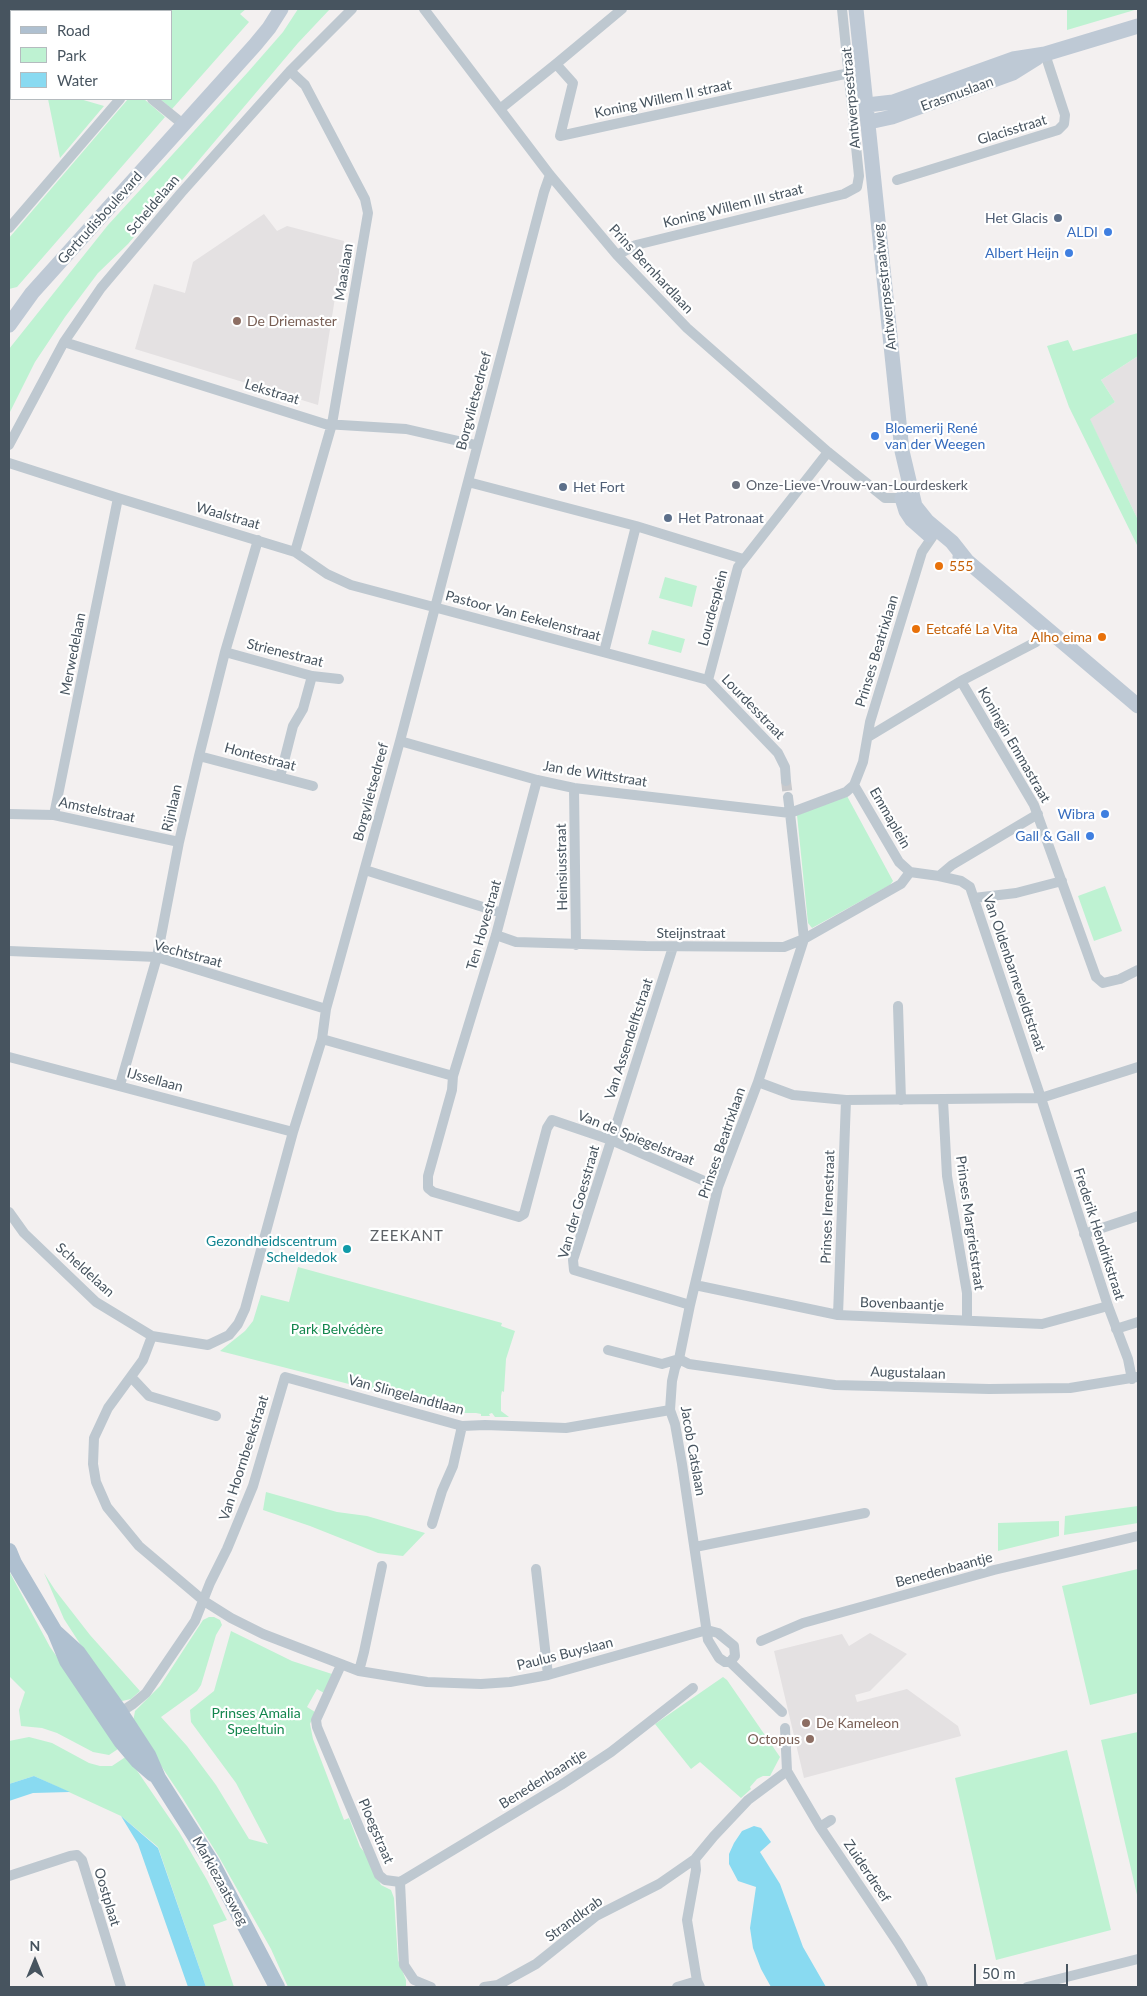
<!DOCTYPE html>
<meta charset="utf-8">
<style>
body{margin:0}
#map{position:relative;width:1147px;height:1996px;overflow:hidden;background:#f3f0f0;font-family:Lato,sans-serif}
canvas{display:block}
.frame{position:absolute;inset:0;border:10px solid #47545f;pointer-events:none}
.legend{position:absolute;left:10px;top:10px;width:162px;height:90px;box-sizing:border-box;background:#fff;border:1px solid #b5bbbf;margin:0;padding:6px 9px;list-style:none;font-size:15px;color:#47545f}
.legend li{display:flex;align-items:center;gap:10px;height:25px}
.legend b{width:25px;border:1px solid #b5bbbf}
.north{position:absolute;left:10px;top:1936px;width:50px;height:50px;-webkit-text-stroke:4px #fff;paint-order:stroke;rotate:0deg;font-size:14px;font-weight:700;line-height:20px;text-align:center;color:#47545f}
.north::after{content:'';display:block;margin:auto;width:18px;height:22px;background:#47545f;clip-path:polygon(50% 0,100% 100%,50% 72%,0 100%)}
.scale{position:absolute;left:974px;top:1964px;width:94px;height:22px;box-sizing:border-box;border:2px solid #47545f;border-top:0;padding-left:6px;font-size:15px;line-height:18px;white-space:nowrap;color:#47545f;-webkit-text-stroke:4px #fff;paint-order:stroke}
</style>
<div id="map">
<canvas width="1147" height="1996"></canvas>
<div class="frame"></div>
<ul class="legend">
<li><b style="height:6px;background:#afc0d0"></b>Road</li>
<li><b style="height:14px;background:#bef2d2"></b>Park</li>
<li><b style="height:14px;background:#89daf1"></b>Water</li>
</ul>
<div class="north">N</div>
<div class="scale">50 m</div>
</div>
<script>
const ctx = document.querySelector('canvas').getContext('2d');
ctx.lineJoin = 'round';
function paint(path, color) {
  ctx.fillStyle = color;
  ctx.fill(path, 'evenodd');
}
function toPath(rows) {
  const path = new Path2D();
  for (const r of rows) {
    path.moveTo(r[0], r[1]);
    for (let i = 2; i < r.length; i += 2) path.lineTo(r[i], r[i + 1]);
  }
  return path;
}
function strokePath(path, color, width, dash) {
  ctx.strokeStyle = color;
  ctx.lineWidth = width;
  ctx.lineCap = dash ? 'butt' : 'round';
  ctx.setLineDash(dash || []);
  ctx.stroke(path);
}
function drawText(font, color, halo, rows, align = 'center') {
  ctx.font = font + ' Lato,sans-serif';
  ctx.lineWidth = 4.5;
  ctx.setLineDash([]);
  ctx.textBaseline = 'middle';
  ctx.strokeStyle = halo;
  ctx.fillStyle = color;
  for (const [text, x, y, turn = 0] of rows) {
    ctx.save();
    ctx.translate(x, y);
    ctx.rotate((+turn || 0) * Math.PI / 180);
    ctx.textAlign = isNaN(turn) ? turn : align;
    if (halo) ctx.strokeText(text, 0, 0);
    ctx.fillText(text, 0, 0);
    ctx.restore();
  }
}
paint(toPath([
 [264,214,277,231,287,226,344,241,318,405,135,349,154,284,185,293,193,262],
 [1138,356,1138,520,1089,418,1115,402,1101,380],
 [870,1633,907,1654,870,1691,855,1695,857,1702,907,1689,958,1726,961,1736,804,1778,774,1651,842,1634,849,1646]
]), '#e4e1e2');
paint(toPath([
 [9,9,60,9,60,11,11,11,11,96,9,97],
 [152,9,246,9,240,14,249,22,172,109,160,99,171,99,171,11,153,11],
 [298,9,330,9,298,43,128,244,98,273,65,317,35,362,9,414,9,349,108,225,248,72,283,32],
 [1067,9,1138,9,1067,30],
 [48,99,80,99,104,106,60,158],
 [128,99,144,99,165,117,17,287,9,289,9,238],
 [1138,333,1138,356,1101,380,1115,402,1090,419,1138,520,1138,547,1069,407,1047,346,1068,340,1073,351],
 [665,577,697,586,692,607,659,598],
 [652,630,685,639,681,653,648,644],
 [847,796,893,881,890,885,812,928,808,923,797,815],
 [1105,886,1122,931,1094,941,1078,896],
 [298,1267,502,1323,501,1326,515,1331,506,1359,504,1392,502,1391,501,1396,501,1411,509,1417,495,1417,492,1413,489,1414,490,1416,481,1416,481,1414,476,1413,461,1413,457,1415,458,1413,455,1411,452,1415,451,1410,431,1405,220,1351,245,1331,253,1321,261,1295,289,1302],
 [266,1492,337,1512,367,1516,425,1533,403,1556,378,1553,310,1526,263,1510],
 [1138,1506,1138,1523,1064,1535,1065,1516],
 [1059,1521,1059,1536,998,1551,998,1523],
 [1138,1569,1138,1693,1090,1705,1062,1586],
 [9,1571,50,1647,121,1747,109,1755,93,1752,57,1733,42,1728,21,1726,19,1710,25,1692,9,1676],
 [44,1573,55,1590,90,1635,140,1691,131,1699,122,1701,115,1698,64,1619],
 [209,1617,214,1617,220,1620,222,1625,216,1635,201,1685,197,1691,161,1717,187,1746,216,1785,249,1839,268,1844,236,1783,191,1722,190,1710,214,1691,231,1631,292,1661,332,1674,324,1693,317,1689,307,1707,315,1712,310,1724,313,1739,344,1820,349,1818,360,1847,366,1854,381,1885,391,1890,394,1898,398,1960,406,1980,406,1987,288,1987,271,1949,219,1857,182,1797,139,1733,133,1722,135,1711,160,1686,203,1620],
 [723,1677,727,1680,780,1757,770,1776,763,1776,757,1779,750,1787,751,1789,741,1798,700,1762,691,1769,655,1724],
 [1138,1732,1138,1899,1101,1740],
 [29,1737,52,1743,89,1763,100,1766,112,1766,127,1756,179,1832,207,1880,227,1920,213,1925,234,1987,206,1987,158,1847,121,1816,34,1776,9,1784,9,1741],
 [1067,1750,1111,1930,996,1960,955,1778]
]), '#bef2d2');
paint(toPath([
 [34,1776,70,1792,33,1793,9,1801,9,1784],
 [121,1816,158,1848,206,1987,188,1987,138,1844],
 [754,1826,761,1828,771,1842,760,1852,780,1884,803,1947,826,1987,771,1987,761,1969,753,1948,750,1928,756,1887,738,1881,729,1864,729,1854,734,1843,742,1831]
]), '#89daf1');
strokePath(toPath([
 [786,781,788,797]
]), '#c8c9cc', 10, [10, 5]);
strokePath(toPath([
 [424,9,550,175,617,255,687,328,828,452,885,498,902,498],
 [556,64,573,83,560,136,849,73],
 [290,71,305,85,365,199,368,213,332,424,295,552],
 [152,99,184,125],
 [500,109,556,64,622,9],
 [897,180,1058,130,1064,124,1065,115,1045,54],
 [9,228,120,99],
 [617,255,636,245,844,194,857,187,859,176,842,9],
 [64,342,325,424,406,429,476,445],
 [9,445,64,342,101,288,181,193,290,71,352,9],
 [9,463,118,498,295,552,327,574,351,585,708,680,738,567,828,452],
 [468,482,636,526],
 [225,652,312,676,339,679],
 [604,652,636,526,743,559],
 [708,680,778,753,785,767,786,781],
 [961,681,1034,805,1096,977,1103,983,1120,979,1138,970],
 [868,737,961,681,1036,642],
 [400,741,537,780,574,788,790,813,788,797],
 [199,756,313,786],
 [280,777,293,726,303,709,312,676],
 [537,780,496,935,453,1076,452,1090,428,1176,428,1188,433,1192,519,1217,524,1214,547,1128,552,1120,611,1140,718,1187],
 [574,788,576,945],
 [9,814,54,815,179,842],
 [54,815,118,498],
 [365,870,502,913],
 [910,872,939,876,961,881,970,887,1041,1098,1108,1306,1128,1359,1132,1379],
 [939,876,952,865,1038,814],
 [974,898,1016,893,1062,881],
 [496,935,516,942,646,946,784,947,804,939,901,884,910,872,899,862,854,785],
 [673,947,573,1260,574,1270,690,1305],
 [9,951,157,957,326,1009],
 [898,1006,901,1100],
 [322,1039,453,1076],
 [9,1057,293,1132],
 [758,1082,793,1095,846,1100,1041,1098,1138,1067],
 [120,1085,157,957,179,842,199,756,225,652,258,540],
 [943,1100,947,1176,967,1293,967,1320],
 [9,1212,24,1233,96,1302,152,1336,208,1345,229,1335,238,1324,245,1309,293,1132,322,1039,326,1009,400,741,544,192,550,175],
 [1084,1234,1138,1216],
 [695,1285,838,1315,1042,1324,1108,1306],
 [838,1315,846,1100],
 [1116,1329,1138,1322],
 [152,1336,143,1360,108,1408,94,1438,93,1464,96,1482,107,1507,139,1546,204,1601,231,1618,263,1634,359,1671,427,1682,481,1684,510,1682,548,1675,707,1630],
 [608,1350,662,1364,679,1359],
 [679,1359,689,1364,835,1385,989,1389,1070,1388,1137,1377],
 [132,1378,149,1396,216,1416],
 [432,1524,442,1491,453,1466,462,1426],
 [695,1547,865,1513],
 [536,1569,548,1675],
 [707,1630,718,1633,734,1646,735,1656,730,1662,725,1662,719,1658,708,1640,682,1464,675,1424,670,1410,672,1381,675,1368,679,1359,690,1305,718,1187,758,1082,804,939,790,813,846,792,854,785,863,762,870,722,922,552,935,533],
 [761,1641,803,1623,994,1570,1138,1536],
 [730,1662,782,1712],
 [341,1665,316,1720,317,1727,379,1875,385,1880,400,1882],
 [359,1671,364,1652,382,1566],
 [116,1715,133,1704,146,1693,195,1621,210,1583,227,1549,253,1486,285,1377,462,1426,485,1425,566,1428,670,1410],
 [785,1728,787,1771,820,1827,898,1943,920,1979,923,1987],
 [820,1827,831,1820],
 [695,1859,696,1870,687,1920,697,1981,700,1987],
 [9,1876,70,1856,77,1855,82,1860,121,1987],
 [400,1882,561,1785,611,1752,693,1688],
 [400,1882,404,1965,414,1980,431,1987],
 [484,1987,498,1985,536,1964,596,1916,659,1884,695,1859,714,1836,748,1800,787,1771],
 [677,1987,697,1981],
 [1027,1987,1138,1959]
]), '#bec8d0', 10);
strokePath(toPath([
 [856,9,902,451,915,506,927,521,952,542,967,561],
 [867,105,893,102,1013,59,1045,54,1138,26],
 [869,122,892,117,1013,73,1037,58],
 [9,325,32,293,255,45,269,28,281,9],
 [902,498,906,511,912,520,929,535],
 [960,557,967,561,1138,706]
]), '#bec9d5', 15);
strokePath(toPath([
 [9,1551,14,1563,55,1632,67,1661,121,1741,138,1761,153,1774],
 [55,1632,78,1653,120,1712,148,1755,158,1778,212,1863,277,1987]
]), '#afc0d0', 16);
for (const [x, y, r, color] of [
 [1058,218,5,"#5c6f8a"],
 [1108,232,5,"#3f7fe0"],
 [1069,253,5,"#3f7fe0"],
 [237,321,5,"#8d6e63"],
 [875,436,5,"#3f7fe0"],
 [736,485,5,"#6b7280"],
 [563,487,5,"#5c6f8a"],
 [668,518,5,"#5c6f8a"],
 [939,566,5,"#e8710a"],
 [916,629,5,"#e8710a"],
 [1102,637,5,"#e8710a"],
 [1105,814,5,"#3f7fe0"],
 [1090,836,5,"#3f7fe0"],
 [347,1249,5,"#0f9aa8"],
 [806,1723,5,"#8d6e63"],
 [810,1739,5,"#8d6e63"]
]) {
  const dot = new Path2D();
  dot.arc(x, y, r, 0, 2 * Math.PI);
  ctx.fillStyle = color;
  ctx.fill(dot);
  strokePath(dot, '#fff', 2);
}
drawText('14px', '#47545f', '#fff', [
 ["Erasmuslaan",957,94,-20],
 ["Antwerpsestraat",851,98,-95],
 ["Koning Willem II straat",663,99,-12],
 ["Glacisstraat",1012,130,-17],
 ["Scheldelaan",153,205,-50],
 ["Koning Willem III straat",733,206,-14],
 ["Gertrudisboulevard",100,218,-48],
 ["Prins Bernhardlaan",651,269,47],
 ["Maaslaan",344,272,-81],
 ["Antwerpsestraatweg",885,287,-96],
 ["Lekstraat",272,392,17],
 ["Borgvlietsedreef",474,401,-75],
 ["Waalstraat",228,516,16],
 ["Lourdesplein",713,608,-75],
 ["Pastoor Van Eekelenstraat",523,616,15],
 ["Prinses Beatrixlaan",877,651,-73],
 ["Strienestraat",285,653,14],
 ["Merwedelaan",73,654,-79],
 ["Lourdesstraat",753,707,46],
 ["Koningin Emmastraat",1014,745,60],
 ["Hontestraat",260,757,15],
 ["Jan de Wittstraat",595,774,9],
 ["Borgvlietsedreef",371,792,-75],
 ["Rijnlaan",172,808,-77],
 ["Amstelstraat",97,810,12],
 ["Emmaplein",890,818,60],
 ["Heinsiusstraat",562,867,-91],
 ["Ten Hovestraat",484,925,-74],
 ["Steijnstraat",691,933],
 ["Vechtstraat",188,954,15],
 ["Van Oldenbarneveldtstraat",1014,973,71],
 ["Van Assendelftstraat",629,1039,-72],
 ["IJssellaan",155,1080,15],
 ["Van de Spiegelstraat",636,1138,22],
 ["Prinses Beatrixlaan",722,1143,-71],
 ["Van der Goesstraat",579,1202,-74],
 ["Prinses Irenestraat",828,1207,-88],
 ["Prinses Margrietstraat",970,1223,82],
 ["Frederik Hendrikstraat",1099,1234,72],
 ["Scheldelaan",85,1270,42],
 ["Bovenbaantje",902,1304,2],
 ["Augustalaan",908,1373,2],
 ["Van Slingelandtlaan",406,1395,15],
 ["Jacob Catslaan",693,1451,80],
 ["Van Hoornbeekstraat",244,1458,-72],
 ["Benedenbaantje",944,1570,-15],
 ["Paulus Buyslaan",565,1654,-14],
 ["Benedenbaantje",543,1779,-32],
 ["Ploegstraat",376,1831,67],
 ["Zuiderdreef",867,1871,56],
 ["Markiezaatsweg",220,1881,61],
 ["Oostplaat",107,1897,73],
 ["Strandkrab",574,1919,-36]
]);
drawText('14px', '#4e5e75', '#fff', [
 ["Het Glacis",1048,218,"right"],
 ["Het Fort",573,487],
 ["Het Patronaat",678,518]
], 'left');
drawText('14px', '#366cbe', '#fff', [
 ["ALDI",1098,232],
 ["Albert Heijn",1059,253],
 ["Bloemerij René",885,428,"left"],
 ["van der Weegen",885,444,"left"],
 ["Wibra",1095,814],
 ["Gall & Gall",1080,836]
], 'right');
drawText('14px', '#785e54', '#fff', [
 ["De Driemaster",247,321],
 ["De Kameleon",816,1723],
 ["Octopus",800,1739,"right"]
], 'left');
drawText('14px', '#5b616d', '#fff', [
 ["Onze-Lieve-Vrouw-van-Lourdeskerk",746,485]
], 'left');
drawText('14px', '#c56008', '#fff', [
 ["555",949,566],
 ["Eetcafé La Vita",926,629],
 ["Alho eima",1092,637,"right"]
], 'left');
drawText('14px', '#0d838f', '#fff', [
 ["Gezondheidscentrum",337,1241],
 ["Scheldedok",337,1257]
], 'right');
drawText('14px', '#13864d', '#fff', [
 ["Park Belvédère",337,1329],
 ["Prinses Amalia",256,1713],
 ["Speeltuin",256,1729]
]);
ctx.letterSpacing = '1px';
drawText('15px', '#5d6166', '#fff', [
 ["ZEEKANT",407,1236]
]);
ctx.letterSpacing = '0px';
</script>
